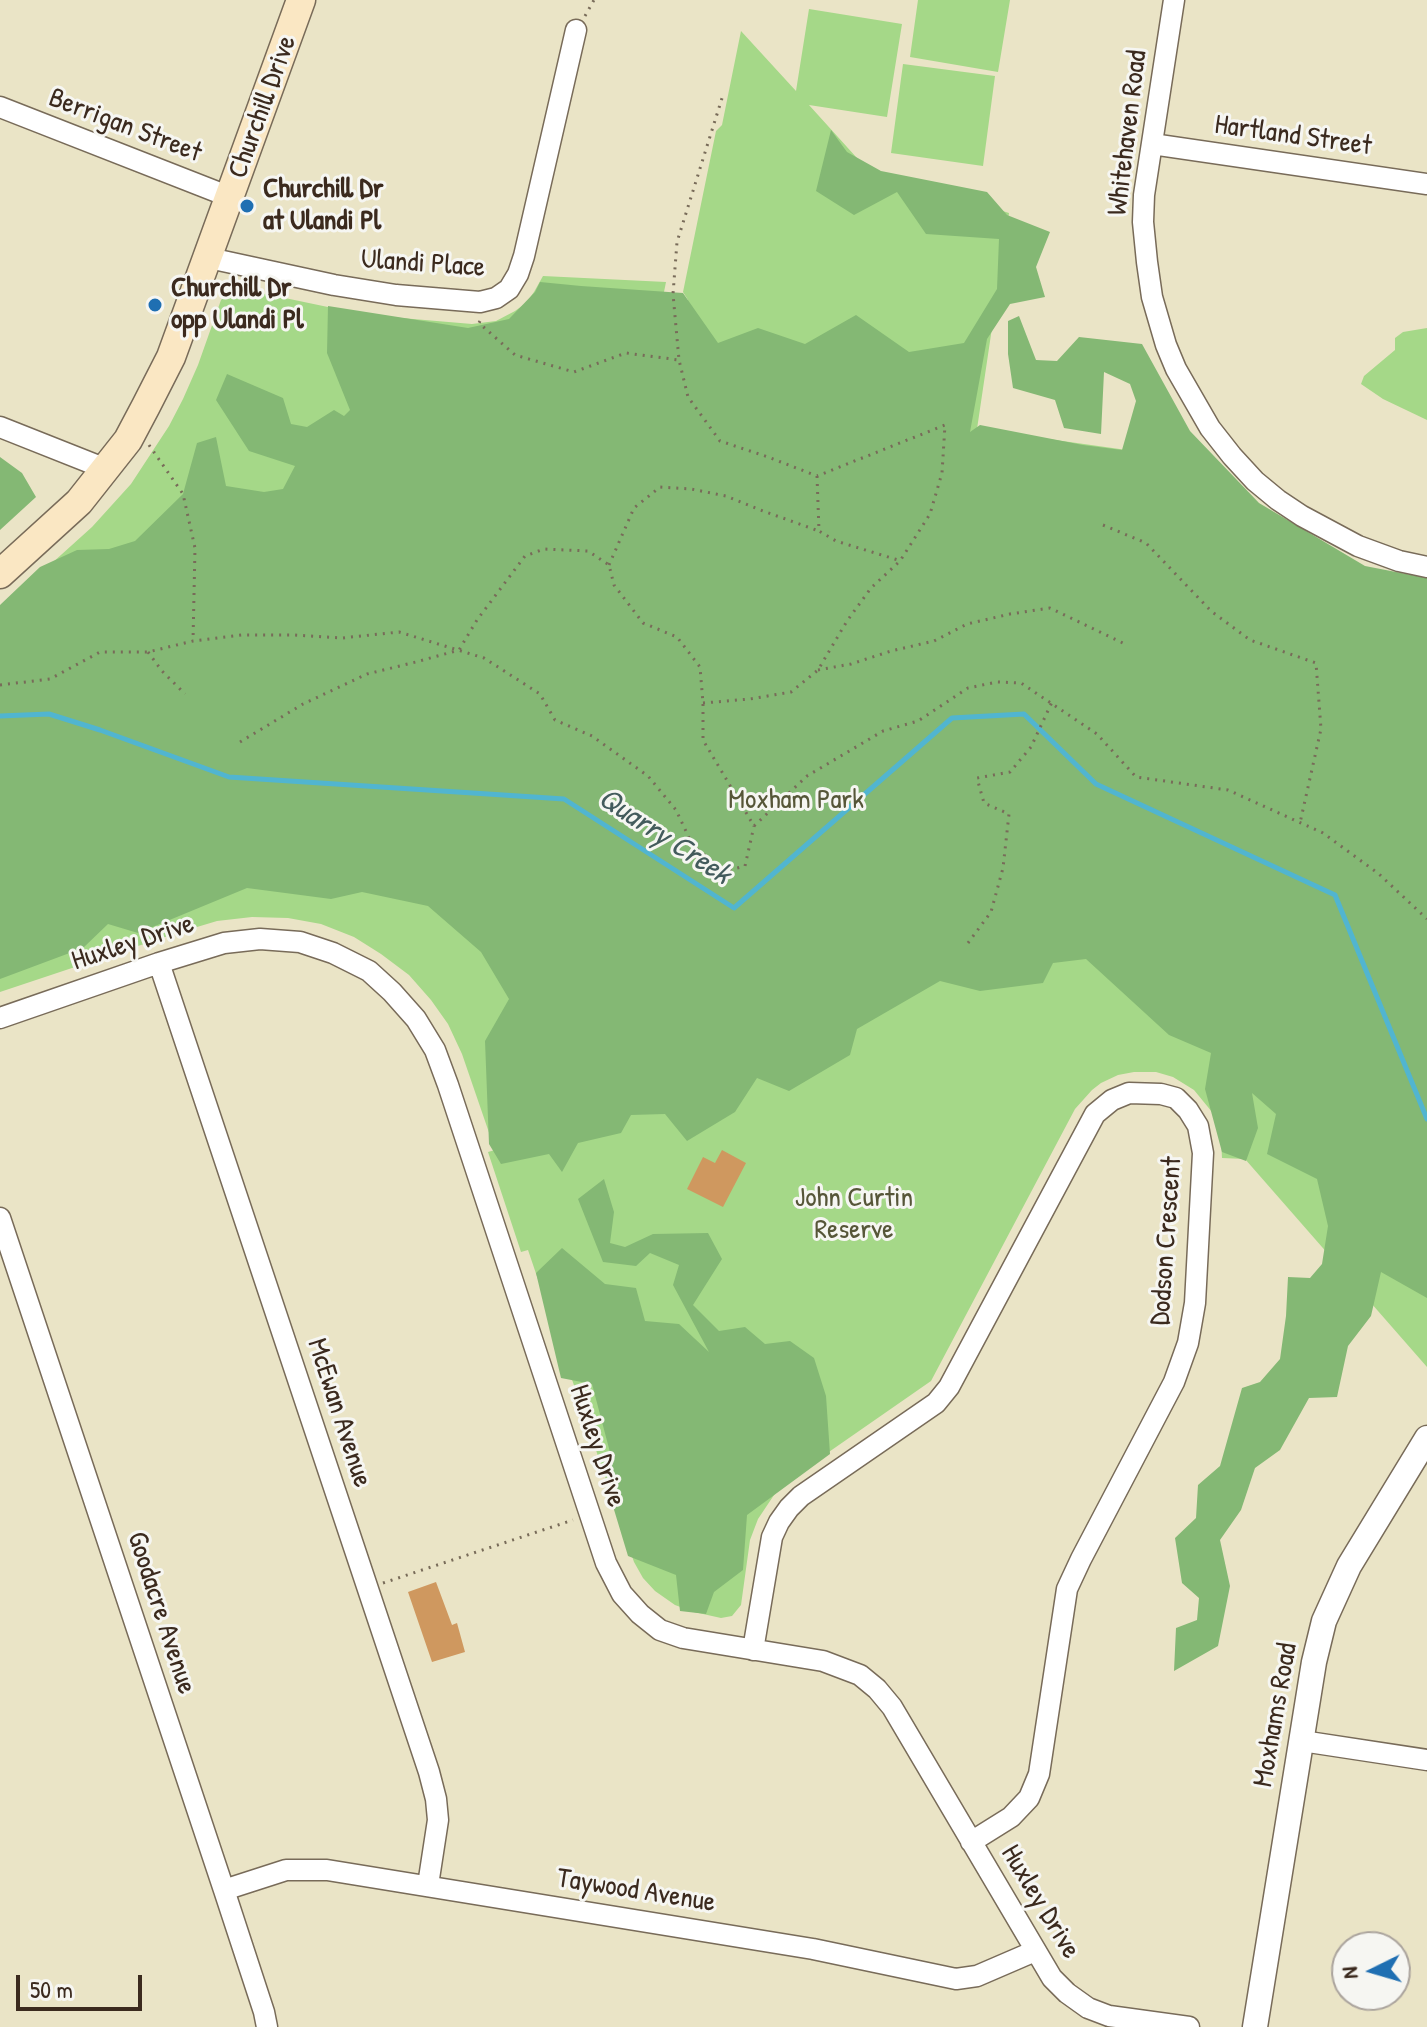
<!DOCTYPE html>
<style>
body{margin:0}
#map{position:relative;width:1427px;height:2027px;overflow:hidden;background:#eae4c6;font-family:"Patrick Hand",sans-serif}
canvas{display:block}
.north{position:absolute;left:1331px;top:1931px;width:80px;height:80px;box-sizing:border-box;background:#f6f6f2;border:2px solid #aba49d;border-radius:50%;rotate:265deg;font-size:22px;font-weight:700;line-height:32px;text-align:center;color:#3b2a1e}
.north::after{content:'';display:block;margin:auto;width:28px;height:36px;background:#1f6fb2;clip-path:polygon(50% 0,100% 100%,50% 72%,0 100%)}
.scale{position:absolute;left:16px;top:1975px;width:126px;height:36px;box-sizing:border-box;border:4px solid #3b2a1e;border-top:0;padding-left:10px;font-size:24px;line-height:28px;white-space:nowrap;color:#3b2a1e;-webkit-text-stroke:6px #f6f6f2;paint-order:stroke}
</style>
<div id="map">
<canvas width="1427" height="2027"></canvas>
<div class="north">N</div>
<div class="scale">50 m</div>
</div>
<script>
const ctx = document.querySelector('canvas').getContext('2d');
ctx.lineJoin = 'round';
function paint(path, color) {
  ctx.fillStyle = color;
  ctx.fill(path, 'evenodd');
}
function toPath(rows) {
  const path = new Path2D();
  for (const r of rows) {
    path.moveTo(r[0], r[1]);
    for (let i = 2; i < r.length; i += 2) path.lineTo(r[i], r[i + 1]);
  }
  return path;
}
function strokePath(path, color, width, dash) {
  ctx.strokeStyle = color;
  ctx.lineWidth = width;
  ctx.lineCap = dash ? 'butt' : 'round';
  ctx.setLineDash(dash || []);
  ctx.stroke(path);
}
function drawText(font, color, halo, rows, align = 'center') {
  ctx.font = font + ' "Patrick Hand",sans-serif';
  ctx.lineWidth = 6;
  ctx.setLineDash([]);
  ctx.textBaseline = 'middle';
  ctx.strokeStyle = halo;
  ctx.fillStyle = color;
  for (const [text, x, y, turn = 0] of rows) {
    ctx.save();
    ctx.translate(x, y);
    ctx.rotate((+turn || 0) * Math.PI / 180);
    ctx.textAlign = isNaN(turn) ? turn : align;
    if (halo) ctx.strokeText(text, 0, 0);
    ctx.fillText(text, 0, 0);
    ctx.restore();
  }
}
paint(toPath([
 [918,0,1010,0,998,72,910,57],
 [809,9,902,24,887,117,809,105,866,168,1009,213,977,429,1205,461,1296,543,1427,590,1427,1367,1245,1159,1222,1158,1221,1139,1212,1112,1194,1090,1173,1077,1156,1072,1134,1072,1118,1075,1101,1083,1092,1090,1075,1109,931,1381,777,1488,776,1492,758,1519,750,1540,741,1605,732,1616,721,1618,694,1612,675,1605,655,1591,643,1578,634,1562,528,1250,521,1252,488,1152,495,1150,462,1054,448,1024,431,1000,409,975,381,954,354,937,321,924,288,918,252,917,217,921,177,933,0,992,0,610,92,527,131,484,169,426,183,399,198,365,221,300,232,289,242,289,366,315,472,324,496,321,515,311,526,303,534,292,543,276,666,282,658,322,688,300,683,292,716,131,722,125,741,31,796,91],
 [903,64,995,76,983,166,891,153],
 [1427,328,1427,420,1383,399,1361,384,1364,376,1395,350,1395,338,1403,332]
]), '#a5d888');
paint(toPath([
 [831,130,847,152,881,171,987,192,1007,215,1050,232,1036,267,1045,297,1010,304,987,339,970,432,980,425,1083,445,1122,450,1136,401,1130,384,1104,372,1101,434,1064,428,1055,400,1013,388,1008,354,1008,321,1019,316,1036,360,1057,361,1079,337,1142,344,1190,431,1259,503,1365,566,1427,578,1427,1298,1381,1272,1371,1316,1348,1346,1337,1397,1309,1398,1280,1450,1255,1468,1241,1510,1220,1540,1230,1586,1218,1646,1174,1671,1176,1628,1197,1620,1199,1598,1182,1583,1175,1538,1196,1518,1198,1485,1220,1466,1242,1388,1260,1382,1280,1359,1286,1316,1288,1277,1310,1278,1322,1264,1328,1226,1317,1179,1267,1154,1276,1114,1252,1093,1258,1128,1246,1161,1222,1152,1205,1089,1211,1053,1169,1035,1086,959,1053,963,1043,983,980,991,940,981,857,1029,850,1055,789,1091,757,1078,735,1112,687,1141,665,1114,631,1115,621,1133,578,1143,562,1172,549,1154,501,1164,489,1144,485,1041,509,999,481,952,428,906,362,892,331,899,247,888,138,933,108,924,83,948,0,979,0,605,40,567,77,550,109,549,135,541,183,494,197,443,216,437,226,486,264,492,283,489,295,466,249,451,216,400,227,374,283,398,291,424,307,427,334,410,344,416,350,410,327,353,328,306,468,328,509,319,535,292,540,282,581,286,683,293,718,343,758,328,805,344,856,315,909,352,964,343,997,289,999,239,926,234,897,192,854,215,816,191],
 [0,457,22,473,36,497,0,530],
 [604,1179,614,1212,610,1243,625,1247,653,1234,708,1233,722,1259,693,1305,719,1331,745,1327,765,1344,790,1341,814,1358,826,1396,830,1454,747,1515,743,1570,714,1592,706,1614,680,1611,676,1575,628,1556,612,1503,611,1456,592,1384,561,1378,536,1273,562,1248,605,1284,636,1288,645,1321,679,1324,709,1352,673,1285,679,1265,650,1253,636,1266,603,1262,578,1199]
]), '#84b874');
strokePath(toPath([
 [0,716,49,714,100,730,229,777,564,799,734,908,952,718,1024,714,1096,784,1335,895,1427,1119]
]), '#51b5d0', 5);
paint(toPath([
 [722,1150,746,1163,723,1207,687,1189,703,1157,715,1163],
 [436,1582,452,1625,457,1623,465,1652,432,1662,408,1592]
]), '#cf985f');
const minor = toPath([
 [1174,0,1144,195,1143,222,1147,262,1152,297,1166,345,1176,369,1210,428,1232,456,1255,481,1278,500,1302,516,1358,546,1399,561,1427,567],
 [0,107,230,197],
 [1152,144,1427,184],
 [209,258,334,285,396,295,480,302,496,298,509,289,518,274,524,256,576,30],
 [0,427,106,469],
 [159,963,429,1772,436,1799,438,1820,428,1885],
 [0,1018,159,963,224,943,260,939,300,942,333,953,369,971,392,992,416,1019,435,1050,448,1085,606,1563,622,1594,640,1614,660,1630,683,1638,823,1661,860,1675,877,1689,892,1707,1052,1978,1067,1993,1088,2008,1109,2016,1189,2027],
 [0,1218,224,1890,264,2012,267,2027],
 [753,1650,772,1537,779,1522,789,1508,801,1496,936,1403,949,1387,1095,1114,1112,1100,1129,1093,1161,1094,1176,1098,1188,1110,1198,1126,1203,1153,1195,1303,1188,1343,1174,1382,1081,1559,1067,1589,1039,1774,1029,1798,1011,1817,971,1842],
 [1302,1741,1427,1760],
 [224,1890,286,1870,327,1870,813,1949,956,1979,977,1976,1035,1951]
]);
const tertiary = toPath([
 [1255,2027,1314,1662,1324,1621,1349,1566,1427,1438]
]);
const secondary = toPath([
 [0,574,79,502,128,440,146,406,171,357,301,0]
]);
strokePath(minor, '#786b59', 23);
strokePath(tertiary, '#786b59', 27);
strokePath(secondary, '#786b59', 31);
strokePath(toPath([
 [585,16,594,0],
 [480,321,479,323,515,355,574,372,626,353,679,360],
 [149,445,183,494,195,548,193,641],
 [817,476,819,531,836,541,898,560],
 [1103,525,1146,543,1211,611,1250,640,1316,663,1321,729,1300,823],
 [609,565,634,508,660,487,691,489,726,496,763,511,819,531],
 [148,652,162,671,185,694],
 [818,670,851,664,891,651,934,641,967,624,1010,614,1050,608,1127,645],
 [0,685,50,679,100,652,148,652,193,641,242,635,294,635,342,638,399,632,484,658,540,694,555,720,592,736,648,776,676,810,693,846,725,871,745,866,754,826],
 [703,703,750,699,791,692,818,670,847,621,871,588,900,561,930,514,942,473,945,425,817,476,768,457,720,441,688,397,679,360,673,294,677,242,723,95],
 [240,742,303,704,367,674,416,662,459,650,477,620,525,556,544,549,588,551,609,565,614,585,643,623,677,637,700,667,703,703,703,740,754,826,807,776,883,731,918,721,968,688,997,682,1021,683,1097,734,1136,777,1228,790,1323,833,1379,874,1427,919],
 [968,943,991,912,1003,868,1009,814,984,803,977,778,1010,772,1031,747,1052,702],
 [383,1583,573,1520]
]), '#786b59', 3, [2, 6]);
strokePath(minor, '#fff', 20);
strokePath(tertiary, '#fff', 24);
strokePath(secondary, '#fae7c3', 28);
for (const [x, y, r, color] of [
 [247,206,8,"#1f6fb2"],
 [155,305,8,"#1f6fb2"]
]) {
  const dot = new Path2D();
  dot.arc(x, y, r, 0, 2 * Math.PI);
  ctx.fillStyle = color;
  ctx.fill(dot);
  strokePath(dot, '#f6f6f2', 3);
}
drawText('28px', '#3b2a1e', '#f6f6f2', [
 ["Churchill Drive",263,107,-70],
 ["Berrigan Street",125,126,21],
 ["Whitehaven Road",1128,133,-83],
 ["Hartland Street",1293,136,8],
 ["Ulandi Place",423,264,4],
 ["Huxley Drive",133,943,-18],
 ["Dodson Crescent",1167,1241,-86],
 ["McEwan Avenue",339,1413,72],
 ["Huxley Drive",597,1446,72],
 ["Goodacre Avenue",161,1613,72],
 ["Moxhams Road",1276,1715,-80],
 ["Taywood Avenue",636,1891,9],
 ["Huxley Drive",1040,1902,59]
]);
drawText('bold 28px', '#3b2a1e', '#f6f6f2', [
 ["Churchill Dr",263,190],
 ["at Ulandi Pl",263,222],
 ["Churchill Dr",171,289],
 ["opp Ulandi Pl",171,321]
], 'left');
drawText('28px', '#565638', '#f6f6f2', [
 ["Moxham Park",796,801],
 ["John Curtin",854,1199],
 ["Reserve",854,1231]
]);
drawText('italic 30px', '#435b5c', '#f6f6f2', [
 ["Quarry Creek",664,837,33]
]);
</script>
